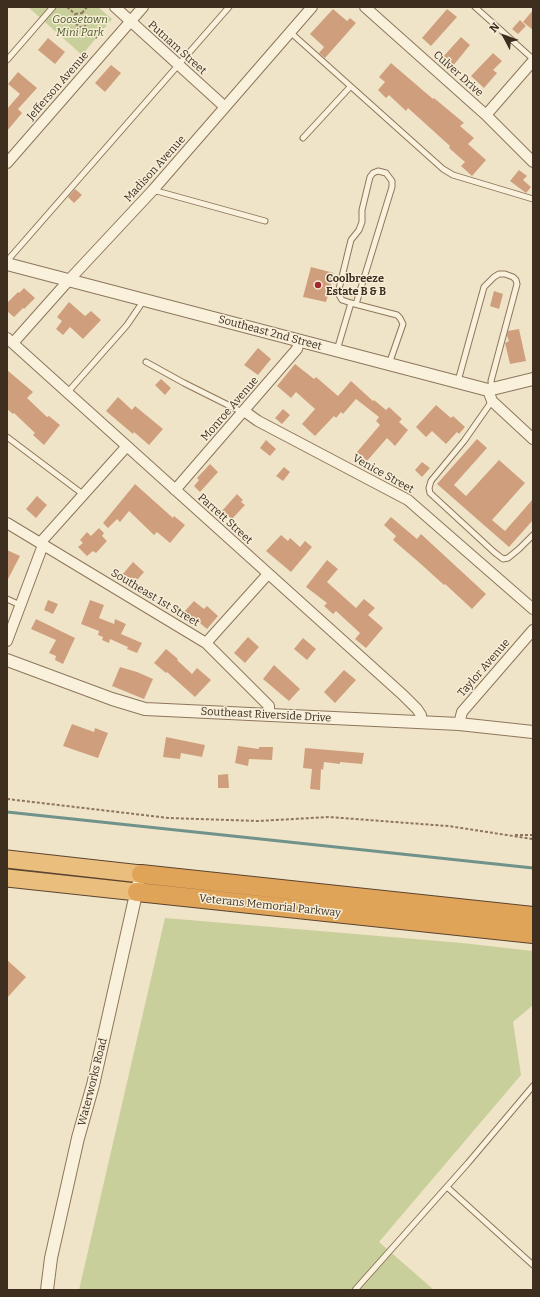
<!DOCTYPE html>
<style>
body{margin:0}
#map{position:relative;width:540px;height:1297px;overflow:hidden;background:#f0e4c8;font-family:Bitter,serif}
canvas{display:block}
.frame{position:absolute;inset:0;border:8px solid #3d2e20;pointer-events:none}
.north{position:absolute;left:484px;top:16px;width:40px;height:40px;-webkit-text-stroke:3px #f7eed8;paint-order:stroke;rotate:311deg;font-size:11px;font-weight:700;line-height:16px;text-align:center;color:#3d2e20}
.north::after{content:'';display:block;margin:auto;width:14px;height:18px;background:#3d2e20;clip-path:polygon(50% 0,100% 100%,50% 72%,0 100%)}
</style>
<div id="map">
<canvas width="540" height="1297"></canvas>
<div class="frame"></div>
<div class="north">N</div>
</div>
<script>
const ctx = document.querySelector('canvas').getContext('2d');
ctx.lineJoin = 'round';
function paint(path, color) {
  ctx.fillStyle = color;
  ctx.fill(path, 'evenodd');
}
function toPath(rows) {
  const path = new Path2D();
  for (const r of rows) {
    path.moveTo(r[0], r[1]);
    for (let i = 2; i < r.length; i += 2) path.lineTo(r[i], r[i + 1]);
  }
  return path;
}
function strokePath(path, color, width, dash) {
  ctx.strokeStyle = color;
  ctx.lineWidth = width;
  ctx.lineCap = dash ? 'butt' : 'round';
  ctx.setLineDash(dash || []);
  ctx.stroke(path);
}
function drawText(font, color, halo, rows, align = 'center') {
  ctx.font = font + ' Bitter,serif';
  ctx.lineWidth = 3;
  ctx.setLineDash([]);
  ctx.textBaseline = 'middle';
  ctx.strokeStyle = halo;
  ctx.fillStyle = color;
  for (const [text, x, y, turn = 0] of rows) {
    ctx.save();
    ctx.translate(x, y);
    ctx.rotate((+turn || 0) * Math.PI / 180);
    ctx.textAlign = isNaN(turn) ? turn : align;
    if (halo) ctx.strokeText(text, 0, 0);
    ctx.fillText(text, 0, 0);
    ctx.restore();
  }
}
paint(toPath([
 [28,7,98,7,112,19,82,55],
 [165,918,462,943,533,951,533,1005,513,1022,521,1075,379,1242,434,1290,79,1290]
]), '#c9cf9b');
strokePath(toPath([
 [7,812,533,868]
]), '#6f938a', 3);
paint(toPath([
 [333,9,347,21,350,18,356,23,325,58,319,53,324,47,310,34],
 [447,9,457,17,431,46,422,38],
 [533,10,533,30,523,22],
 [520,20,526,26,518,34,512,29],
 [461,37,470,45,452,67,442,58],
 [48,38,65,52,55,64,38,50],
 [493,53,502,61,493,70,497,73,484,88,471,76],
 [391,63,433,99,434,98,464,123,460,126,474,138,468,144,486,160,472,176,461,166,465,162,449,148,450,146,408,108,406,111,389,95,386,98,378,90,385,82,379,77],
 [111,65,121,73,105,92,95,83],
 [18,72,37,88,18,109,22,113,7,131,7,109,20,94,8,84],
 [519,170,527,176,523,180,531,187,526,193,510,181],
 [75,189,82,195,74,203,68,197],
 [311,267,334,273,326,302,303,297],
 [24,288,35,298,24,309,23,308,14,317,7,311,7,303,18,292,19,293],
 [494,291,503,294,499,309,490,306],
 [69,302,85,316,91,311,101,320,83,339,70,327,63,335,56,329,62,321,57,317],
 [519,329,526,361,510,364,505,343,509,341,507,336,508,331],
 [258,348,271,359,258,375,244,365],
 [295,364,314,379,316,377,338,396,351,381,373,401,374,400,386,410,389,407,402,419,399,422,408,430,395,446,387,438,367,461,357,452,380,425,376,421,379,417,356,399,343,414,341,412,336,418,334,416,315,436,302,424,315,409,296,392,291,398,277,386],
 [7,370,33,392,27,398,47,417,49,416,60,425,44,445,33,435,35,433,14,413,13,414,7,409],
 [161,379,171,388,165,395,155,385],
 [118,397,132,410,135,406,163,429,149,445,134,432,133,434,106,411],
 [436,405,451,418,453,416,465,427,459,434,457,432,446,444,432,431,426,437,416,427],
 [283,409,290,415,282,424,275,418],
 [477,439,487,448,454,485,466,496,499,460,525,483,492,520,505,531,533,499,533,520,509,547,437,484],
 [266,440,276,449,270,456,260,448],
 [422,462,430,468,422,477,415,470],
 [210,464,218,472,200,492,194,486,199,480,197,478],
 [284,467,290,472,283,481,276,476],
 [135,484,173,518,174,516,185,525,170,543,157,532,154,535,129,511,120,522,117,519,108,528,103,523],
 [237,494,243,500,241,502,245,505,232,519,222,511],
 [37,496,47,505,36,518,26,509],
 [391,517,417,539,421,534,486,594,472,609,445,584,444,585,422,565,393,540,396,536,384,525],
 [99,528,104,533,102,536,107,541,96,553,93,551,87,556,78,547,83,543,80,540,87,532,91,536],
 [281,535,288,541,290,538,300,547,305,541,312,547,291,572,266,551],
 [7,550,20,556,7,581],
 [327,560,338,569,327,582,356,608,364,599,375,608,368,615,383,628,366,648,355,639,360,633,336,611,333,614,324,606,327,603,306,587],
 [133,562,144,572,133,585,122,575],
 [48,600,58,604,53,614,44,610],
 [90,600,104,605,99,618,114,624,115,619,126,624,121,634,142,643,137,653,127,649,128,647,110,639,109,643,102,640,103,637,98,635,99,631,81,624],
 [194,601,204,609,207,606,218,616,207,629,194,618,193,619,184,612],
 [36,619,75,638,63,664,55,660,56,656,49,653,56,640,31,629],
 [248,637,259,647,245,663,234,653],
 [303,638,316,649,307,660,294,649],
 [166,649,178,659,177,660,192,674,197,668,211,680,195,697,167,672,166,673,154,663],
 [274,665,300,689,289,701,263,679],
 [120,667,137,672,153,679,144,699,112,686],
 [344,670,356,680,335,703,324,692],
 [72,724,94,732,95,728,108,733,98,758,63,746],
 [166,737,205,745,202,757,181,753,180,759,163,757],
 [238,746,259,749,259,747,273,747,272,760,249,759,248,766,235,763],
 [305,748,364,753,362,764,340,762,340,764,324,762,323,770,321,769,320,790,310,789,312,769,303,768],
 [228,774,229,788,218,788,218,775],
 [7,960,26,977,7,998]
]), '#cf9f7d');
const service = toPath([
 [475,7,533,59],
 [290,32,443,169,453,175,533,199],
 [7,60,53,7],
 [303,138,350,87],
 [153,190,265,221],
 [7,261,229,7],
 [351,303,342,300,338,293,351,240,359,230,362,222,362,210,370,177,373,173,378,171,386,173,392,181,392,187,356,304],
 [337,350,351,303,397,315,400,318,403,324,389,364],
 [146,362,184,383,242,412],
 [458,381,484,287,494,277,499,274,505,274,513,277,516,280,517,284,491,381,492,389],
 [67,393,127,325,144,300],
 [492,401,464,441,431,481,429,488,430,493,494,552,503,559,508,558,519,549,533,535],
 [7,437,84,495],
 [7,599,20,605],
 [447,1187,533,1265],
 [355,1290,468,1163,533,1086]
]);
const minor = toPath([
 [115,7,225,107],
 [365,7,486,115,533,162],
 [486,115,533,61],
 [7,163,143,7],
 [7,338,403,695,417,709,421,715,421,722],
 [13,343,69,280,153,190,312,7],
 [488,390,492,401,533,439],
 [244,411,258,421,408,500,533,609],
 [175,490,297,349,299,341],
 [7,523,206,643,269,706,269,715],
 [40,543,127,446],
 [7,641,43,545],
 [206,643,268,574],
 [459,724,462,712,533,630]
]);
const tertiary = toPath([
 [7,264,488,390,533,379],
 [7,660,112,699,145,709,459,724,533,732],
 [47,1290,51,1258,78,1138,93,1085,138,885]
]);
const trunk = toPath([
 [7,859,141,874],
 [7,878,137,892]
]);
const motorway = toPath([
 [141,874,533,916],
 [137,892,533,934]
]);
strokePath(service, '#8d765c', 7);
strokePath(minor, '#8d765c', 12);
strokePath(tertiary, '#8d765c', 14);
strokePath(trunk, '#5b4430', 19);
strokePath(motorway, '#5b4430', 20);
strokePath(toPath([
 [67,7,75,14,76,24,80,27,85,27,97,38],
 [82,13,87,7],
 [75,14,82,13,85,16,85,27],
 [7,799,169,818,258,821,329,817,448,826,533,839],
 [515,835,533,835]
]), '#8d765c', 2, [3, 2]);
strokePath(service, '#faf1dc', 5);
strokePath(minor, '#faf1dc', 10);
strokePath(tertiary, '#faf1dc', 12);
strokePath(trunk, '#eabe7c', 17);
strokePath(motorway, '#e0a458', 18);
for (const [x, y, r, color] of [
 [318,285,4,"#9e2a2b"]
]) {
  const dot = new Path2D();
  dot.arc(x, y, r, 0, 2 * Math.PI);
  ctx.fillStyle = color;
  ctx.fill(dot);
  strokePath(dot, '#f7eed8', 1.5);
}
drawText('italic 11px', '#4d5a26', '#f7eed8', [
 ["Goosetown",80,20],
 ["Mini Park",80,33]
]);
drawText('11px', '#3d2e20', '#f7eed8', [
 ["Putnam Street",177,48,42],
 ["Culver Drive",458,74,42],
 ["Jefferson Avenue",58,86,-49],
 ["Madison Avenue",155,169,-48],
 ["Southeast 2nd Street",270,333,15],
 ["Monroe Avenue",230,409,-49],
 ["Venice Street",383,474,29],
 ["Parrett Street",225,519,42],
 ["Southeast 1st Street",155,598,31],
 ["Taylor Avenue",484,668,-49],
 ["Southeast Riverside Drive",266,715,3],
 ["Veterans Memorial Parkway",270,906,6],
 ["Waterworks Road",93,1082,-76]
]);
drawText('bold 11px', '#3d2e20', '#f7eed8', [
 ["Coolbreeze",326,279],
 ["Estate B & B",326,292]
], 'left');
</script>
